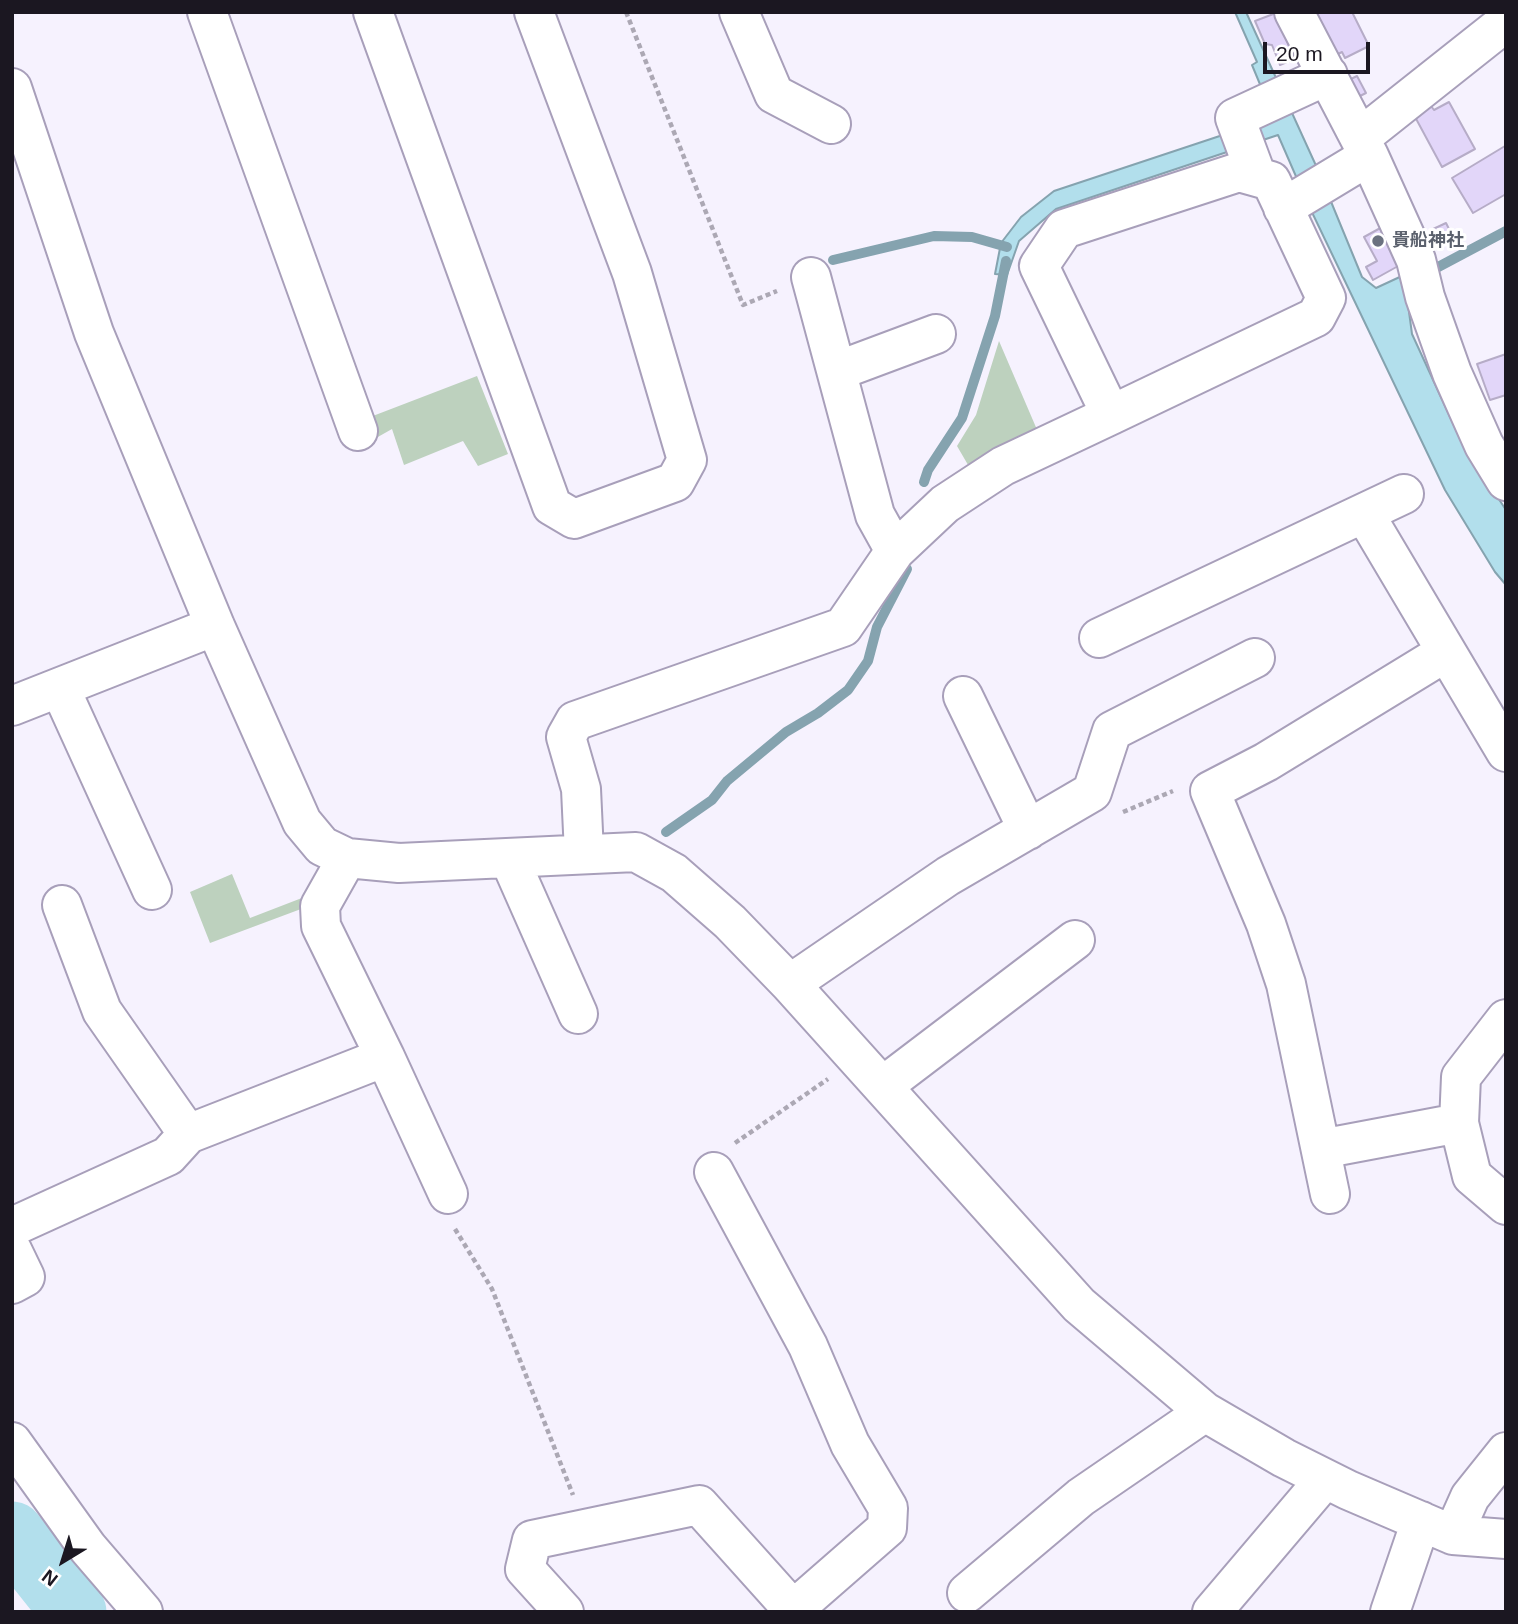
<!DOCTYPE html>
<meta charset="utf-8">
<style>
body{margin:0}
#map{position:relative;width:1518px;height:1624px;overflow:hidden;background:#f6f2fe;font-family:Helvetica,sans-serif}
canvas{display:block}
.frame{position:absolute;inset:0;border:14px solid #1b1721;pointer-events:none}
.north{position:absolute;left:28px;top:1526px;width:70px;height:70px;-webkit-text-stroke:5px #fff;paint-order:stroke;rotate:218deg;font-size:19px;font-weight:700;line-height:28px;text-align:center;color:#1b1721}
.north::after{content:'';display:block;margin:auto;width:24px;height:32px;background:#1b1721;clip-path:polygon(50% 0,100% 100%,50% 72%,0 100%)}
.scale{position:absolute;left:1263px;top:42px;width:107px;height:32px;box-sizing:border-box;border:4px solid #1b1721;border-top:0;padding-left:9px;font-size:21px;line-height:24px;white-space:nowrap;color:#1b1721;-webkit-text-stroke:5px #fff;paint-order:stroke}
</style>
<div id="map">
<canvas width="1518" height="1624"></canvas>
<div class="frame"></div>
<div class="north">N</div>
<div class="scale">20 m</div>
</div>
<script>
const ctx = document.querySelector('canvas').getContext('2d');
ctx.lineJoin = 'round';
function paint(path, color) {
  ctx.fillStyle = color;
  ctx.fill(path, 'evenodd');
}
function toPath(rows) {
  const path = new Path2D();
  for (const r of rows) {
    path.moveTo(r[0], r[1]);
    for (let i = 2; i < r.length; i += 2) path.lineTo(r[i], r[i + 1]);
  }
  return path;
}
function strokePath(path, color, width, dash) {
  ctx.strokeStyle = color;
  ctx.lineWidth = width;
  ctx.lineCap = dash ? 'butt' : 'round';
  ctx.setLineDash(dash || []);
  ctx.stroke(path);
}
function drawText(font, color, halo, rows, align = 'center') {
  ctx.font = font + ' Helvetica,"Noto Sans JP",sans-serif';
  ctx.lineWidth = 6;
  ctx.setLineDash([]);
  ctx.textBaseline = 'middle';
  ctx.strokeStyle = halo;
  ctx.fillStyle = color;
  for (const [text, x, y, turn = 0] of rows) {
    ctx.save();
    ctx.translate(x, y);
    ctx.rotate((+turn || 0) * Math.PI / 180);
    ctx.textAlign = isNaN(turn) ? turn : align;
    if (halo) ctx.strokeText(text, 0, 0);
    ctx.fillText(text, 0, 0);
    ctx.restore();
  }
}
paint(toPath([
 [999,341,1038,432,971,470,957,446,976,415],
 [477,376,508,454,478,466,463,441,404,465,392,429,369,442,365,419],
 [232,874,250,918,320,891,309,906,210,943,190,892]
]), '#bdd1be');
const water = toPath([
 [1235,12,1246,12,1318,170,1362,277,1376,288,1404,275,1412,334,1462,443,1506,510,1506,585,1495,572,1445,490,1308,204,1278,135,1056,209,1019,241,1007,275,995,274,1001,243,1021,217,1054,191,1274,118,1252,65,1257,62,1235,12]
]);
paint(water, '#b2dfec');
strokePath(water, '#85a3af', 2);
strokePath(toPath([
 [833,260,934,236,972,237,1007,247],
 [1425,274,1506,231],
 [924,482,928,470,962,418,995,316,1006,261],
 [666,832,712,800,727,781,786,732,818,713,848,690,868,661,877,627,907,569]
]), '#85a3af', 10);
strokePath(toPath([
 [12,1534,74,1612]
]), '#b2dfec', 65);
const building = toPath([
 [1315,12,1352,12,1369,46,1345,58,1342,52,1336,55,1315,12],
 [1276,13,1294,59,1280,65,1272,45,1265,44,1255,21,1276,13],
 [1357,76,1366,93,1358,97,1349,80,1357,76],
 [1449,102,1475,149,1442,167,1414,115,1431,106,1434,110,1449,102],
 [1505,146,1506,194,1473,213,1452,178,1505,146],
 [1446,223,1454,239,1439,246,1431,230,1446,223],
 [1384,226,1400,265,1373,280,1366,267,1377,261,1364,237,1384,226],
 [1506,354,1506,395,1490,400,1477,364,1506,354]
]);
paint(building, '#e2d6f9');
strokePath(building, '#b6acc7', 2);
const minor = toPath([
 [207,12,358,431],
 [373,12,552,506,574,519,675,482,687,460,632,273,534,12],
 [739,12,774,94,831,124],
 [1294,12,1369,156,1416,260,1425,297,1452,373,1484,445,1506,481],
 [12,88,94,333,215,626,302,822,322,846,347,858,399,863,636,852,674,873,730,922,790,984,1079,1305,1205,1412,1284,1458,1348,1490,1453,1535,1506,1539],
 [1361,137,1506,22],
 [1257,177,1235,118,1328,75],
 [1283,208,1369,156],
 [811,277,875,515,895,551],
 [837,371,936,334],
 [1364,513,1506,752],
 [1099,638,1404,494],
 [60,688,152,890],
 [963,696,1028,830],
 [12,706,215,626],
 [584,853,581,789,566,737,575,721,843,627,895,551,945,504,1003,466,1111,415,1316,317,1326,298,1271,181,1239,172,1064,229,1039,266,1111,415],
 [509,858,578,1014],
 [62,905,102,1011,188,1134],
 [790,984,948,876,1092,792,1112,731,1255,658],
 [1506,1019,1461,1077,1459,1123,1472,1176,1506,1205],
 [385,1057,448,1194],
 [883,1086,1075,940],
 [1321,1149,1459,1123],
 [714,1172,808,1346,850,1444,888,1508,887,1528,793,1610],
 [1330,1194,1286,984,1266,924,1210,791,1266,762,1446,652],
 [12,1227,168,1156,188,1134,385,1057,321,926,320,906,347,858],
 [12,1250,25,1277,12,1284],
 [12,1442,88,1548,143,1612],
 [1453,1535,1470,1497,1506,1452],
 [967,1593,1081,1497,1205,1412],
 [564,1612,525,1569,532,1540,699,1505,795,1612],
 [1212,1612,1325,1479],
 [1390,1612,1421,1521]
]);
strokePath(minor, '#a89fba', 42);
strokePath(toPath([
 [626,12,743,305,777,291],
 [1123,812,1173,791],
 [735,1143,828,1079],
 [455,1229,492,1289,573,1495]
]), '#aca8b4', 4.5, [5, 3.5]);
strokePath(minor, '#fff', 38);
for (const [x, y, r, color] of [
 [1378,241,7,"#6b7280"]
]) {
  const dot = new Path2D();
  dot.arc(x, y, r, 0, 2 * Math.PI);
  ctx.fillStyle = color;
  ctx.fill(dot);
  strokePath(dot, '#fff', 2.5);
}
drawText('bold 18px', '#5b616d', '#fff', [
 ["貴船神社",1392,241]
], 'left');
</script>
